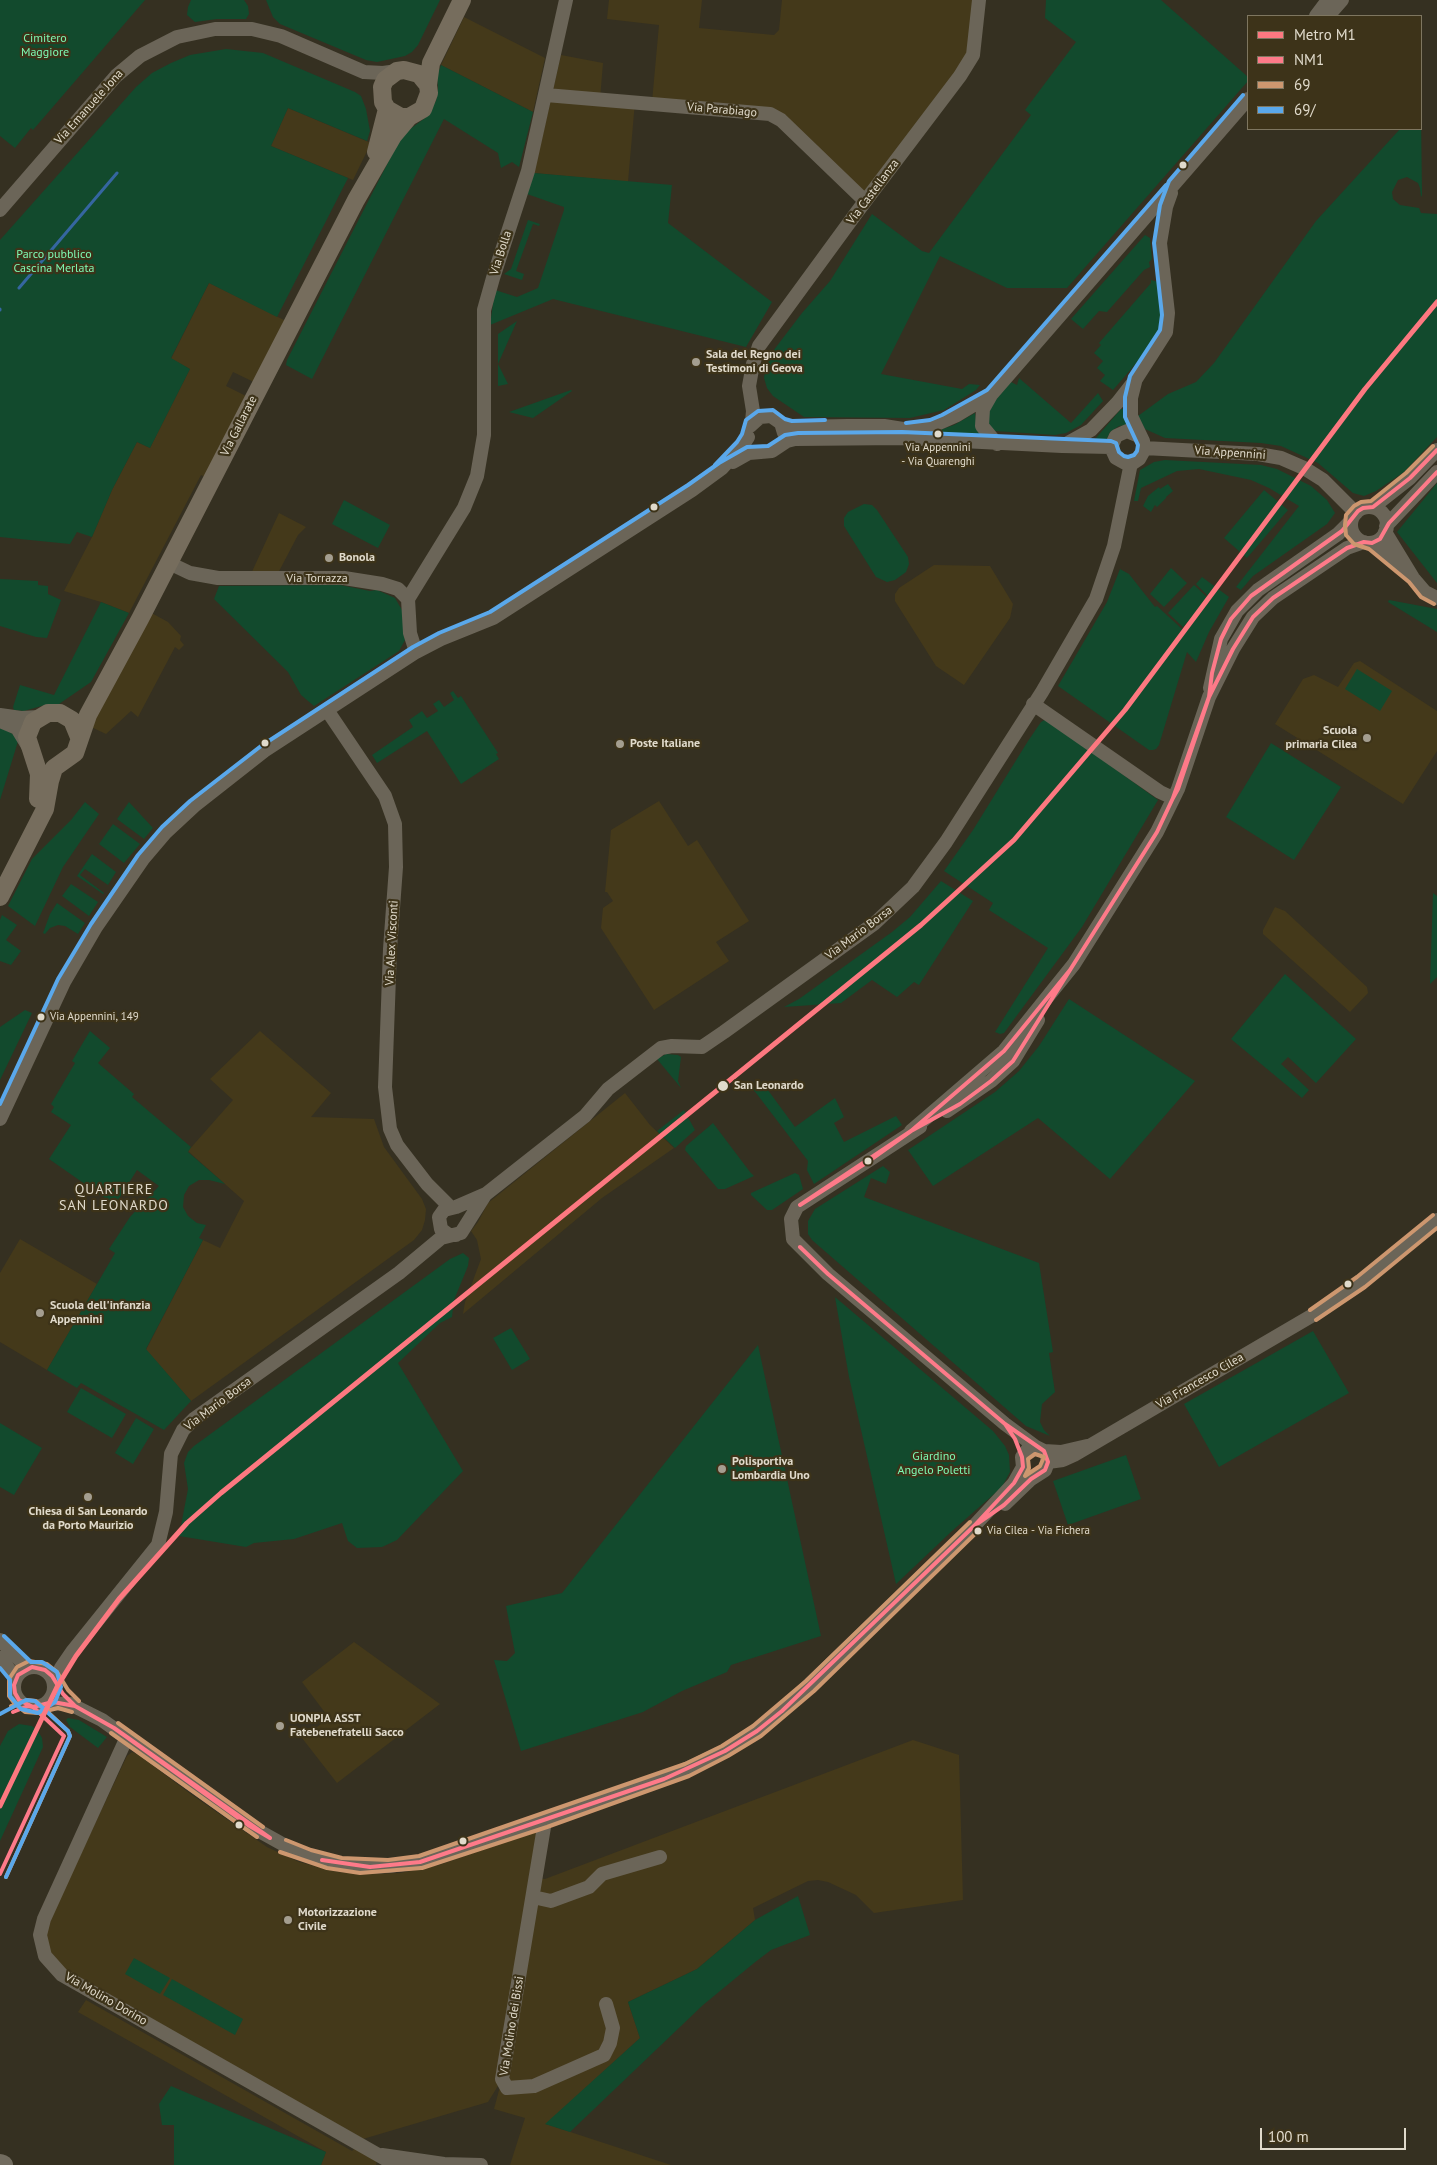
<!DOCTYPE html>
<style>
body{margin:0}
#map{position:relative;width:1437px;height:2165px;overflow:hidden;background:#353021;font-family:"PT Sans",sans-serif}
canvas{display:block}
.legend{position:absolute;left:1247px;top:15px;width:175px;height:115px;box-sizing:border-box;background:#3d3319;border:1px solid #7e7660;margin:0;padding:6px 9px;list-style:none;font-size:15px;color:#e0dacb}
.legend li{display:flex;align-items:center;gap:10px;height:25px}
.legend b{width:25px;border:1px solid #7e7660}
.scale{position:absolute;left:1260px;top:2128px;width:146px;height:22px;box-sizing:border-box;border:2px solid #e0dacb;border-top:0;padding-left:6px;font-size:15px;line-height:18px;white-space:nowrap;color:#e0dacb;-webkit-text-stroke:4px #3d3319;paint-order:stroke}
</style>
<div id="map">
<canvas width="1437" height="2165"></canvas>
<ul class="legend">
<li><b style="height:6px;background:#fd7880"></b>Metro M1</li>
<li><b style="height:6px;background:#fe7a89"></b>NM1</li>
<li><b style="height:6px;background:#cd976f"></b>69</li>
<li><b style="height:6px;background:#5aa8eb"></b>69/</li>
</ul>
<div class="scale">100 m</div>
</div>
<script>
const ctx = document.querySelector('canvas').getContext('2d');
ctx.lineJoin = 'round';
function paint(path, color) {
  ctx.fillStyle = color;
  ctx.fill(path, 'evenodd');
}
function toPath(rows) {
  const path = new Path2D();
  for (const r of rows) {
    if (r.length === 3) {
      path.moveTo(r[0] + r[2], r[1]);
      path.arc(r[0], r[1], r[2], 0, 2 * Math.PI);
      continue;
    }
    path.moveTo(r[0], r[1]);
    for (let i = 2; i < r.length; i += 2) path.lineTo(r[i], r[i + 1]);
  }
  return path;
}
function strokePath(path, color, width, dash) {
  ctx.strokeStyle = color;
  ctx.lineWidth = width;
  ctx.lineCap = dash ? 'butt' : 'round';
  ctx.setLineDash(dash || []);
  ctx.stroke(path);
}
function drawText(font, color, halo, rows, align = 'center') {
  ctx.font = font + ' "PT Sans",sans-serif';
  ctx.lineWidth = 4.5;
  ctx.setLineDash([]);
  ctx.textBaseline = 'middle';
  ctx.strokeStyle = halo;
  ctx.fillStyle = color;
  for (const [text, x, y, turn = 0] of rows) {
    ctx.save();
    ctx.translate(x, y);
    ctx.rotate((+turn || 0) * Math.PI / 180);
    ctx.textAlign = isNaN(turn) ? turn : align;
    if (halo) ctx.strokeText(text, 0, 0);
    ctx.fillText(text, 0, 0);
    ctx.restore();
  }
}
paint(toPath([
 [609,0,702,0,699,28,774,35,779,30,782,0,978,0,971,54,861,202,781,119,652,102,659,25,607,19],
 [464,17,545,58,533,112,441,65],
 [561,55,603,63,600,99,635,102,628,182,534,173],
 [288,108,371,143,353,180,271,146],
 [209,283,290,323,258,384,233,372,226,386,250,398,210,479,201,475,129,613,101,602,64,591,92,537,112,490,137,442,150,448,190,369,171,359],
 [279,513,306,527,298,535,276,577,250,576],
 [934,565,990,566,1013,604,1010,618,964,685,936,666,895,601,895,594,899,588],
 [146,610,168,622,181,636,180,640,184,645,179,650,175,647,138,717,131,711,106,734,87,725],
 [1360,661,1437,711,1437,751,1403,804,1275,724,1303,679,1314,675,1338,687,1354,663],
 [659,801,688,846,697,840,749,921,716,942,729,961,654,1010,601,928,603,908,613,901,607,892,605,892,611,830],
 [1275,907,1285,911,1367,987,1368,993,1350,1012,1263,934,1263,930],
 [260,1031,331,1093,311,1117,374,1119,384,1147,422,1199,426,1209,425,1220,422,1230,414,1240,191,1401,146,1350,203,1240,220,1248,244,1201,188,1151,233,1100,210,1079],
 [625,1093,650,1125,674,1148,602,1198,463,1314,465,1302,481,1259,477,1240,471,1231,478,1222,488,1203],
 [20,1239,97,1284,47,1370,0,1342,0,1273],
 [354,1642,440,1704,337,1783,302,1738,329,1718,302,1682],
 [913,1740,959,1755,963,1900,874,1913,856,1895,828,1882,818,1880,808,1881,753,1908,755,1920,697,1969,628,2002,640,2038,546,2124,671,2165,510,2165,525,2118,494,2109,502,2079,536,1878,545,1879],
 [132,1752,139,1755,192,1795,267,1847,299,1862,338,1872,366,1874,400,1873,439,1865,543,1829,501,2081,488,2102,363,2139,61,1969,46,1951,46,1927,127,1756],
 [86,2000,352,2151,355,2148,377,2161,376,2165,321,2165,326,2152,78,2012]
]), '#44391a');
paint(toPath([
 [0,0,145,0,33,130,31,128,15,148,0,136],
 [191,0,244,0,248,6,249,14,246,19,217,19,195,22,187,15,188,7],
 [266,0,440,0,418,45,412,52,405,56,377,62,366,60,280,24,273,17],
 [1046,0,1161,0,1248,77,1248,81,1067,288,1007,288,940,256,881,374,962,389,969,384,980,385,976,390,944,410,910,418,804,417,773,396,767,388,764,378,767,359,802,313,830,281,872,214,922,251,929,253,1031,115,1025,110,1076,42,1045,18],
 [226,49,263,53,355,92,361,96,366,109,370,131,367,141,288,108,271,146,348,178,277,317,209,283,171,358,190,369,150,448,137,442,112,490,92,537,77,532,70,544,0,537,0,240,136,87,152,73,171,63,190,55],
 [441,65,533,112,519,167,512,162,501,168,498,153,444,119,312,379,286,365,287,360,402,135,425,118,436,101,438,88,437,76],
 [1421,113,1422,195,1421,197,1420,188,1418,183,1407,177,1398,180,1392,192,1393,199,1400,205,1419,208,1421,213,1437,214,1437,437,1404,472,1376,491,1364,496,1353,493,1318,463,1281,446,1261,443,1165,438,1145,429,1138,416,1168,394,1196,382,1214,363,1316,221,1400,129,1421,129],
 [534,173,672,185,668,223,772,302,746,347,553,299,490,325,495,290,517,297,538,288,564,210,564,207,527,194],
 [528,220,540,224,539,226,533,224,516,271,524,274,522,280,504,274,511,269],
 [1145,235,1150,238,1152,259,1149,262,1150,267,1144,270,1107,312,1099,311,1083,329,1071,319],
 [1151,280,1158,282,1162,315,1160,329,1151,346,1113,390,1100,381,1105,375,1097,368,1103,361,1094,353,1101,345,1099,343,1151,283],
 [517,321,498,364,508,384,498,386,498,334],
 [1019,378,1071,423,1098,393,1103,401,1081,425,1066,433,1055,435,995,431,989,429,986,411,1011,382,1017,385],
 [571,390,572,391,533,418,509,412],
 [1121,409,1126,409,1129,425,1119,426,1110,432,1106,441,1093,445,1096,438],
 [975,413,977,427,983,435,928,434,954,425],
 [1165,460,1261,465,1277,469,1311,486,1327,500,1335,513,1327,524,1253,576,1241,590,1236,587,1299,506,1269,488,1251,480,1199,469,1177,471,1141,488,1138,501,1134,501,1140,470,1154,462],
 [1437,483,1437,583,1397,532],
 [1168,484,1173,491,1166,497,1166,498,1157,507,1155,505,1151,512,1143,506,1148,496,1159,487,1160,489],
 [1264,490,1288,510,1247,558,1224,538],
 [344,500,390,525,378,548,332,524],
 [864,504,872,505,877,510,908,557,909,564,906,572,895,580,887,582,876,577,844,526,844,518,848,512],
 [1171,568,1187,583,1164,607,1150,594],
 [1120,569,1129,574,1155,607,1157,606,1182,629,1211,599,1196,584,1202,577,1229,597,1209,632,1196,662,1187,652,1159,745,1156,749,1153,750,1149,750,1058,686,1107,602],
 [0,579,38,581,38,585,48,586,48,594,61,600,47,638,36,637,0,626],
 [340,585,370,591,377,590,395,598,402,610,405,640,399,651,314,706,301,695,288,672,214,599,219,586],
 [1194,585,1209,599,1183,627,1168,613],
 [1389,600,1437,609,1437,632,1388,602],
 [101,602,129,613,91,682,59,704,45,705,24,711,14,710,13,707,20,685,54,695],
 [1357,669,1392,691,1380,711,1345,689],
 [453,691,458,698,461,696,498,753,496,754,499,759,461,784,427,731,377,763,372,755,413,727,409,720,422,711,427,718,438,711,433,704,439,700,444,707,454,700,450,693],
 [1046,719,1158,800,1082,927,1004,1033,1000,1034,995,1032,1048,948,989,910,993,903,944,871,973,830,1028,741,1041,722],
 [0,726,19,738,0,800],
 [1271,743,1341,787,1294,860,1226,817],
 [85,802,99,814,63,867,35,926,8,906,32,859,71,820],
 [129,802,153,828,144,839,117,819],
 [113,824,140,844,124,863,99,844],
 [92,854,116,872,108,885,85,869,80,875,104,893,103,894,77,876],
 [941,881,973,901,919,985,914,982,897,997,872,980,841,1003,784,1007,799,999,892,932,910,917],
 [71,884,98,902,89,916,62,896],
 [1433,893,1437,896,1437,977,1430,984],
 [57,903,85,923,78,934,65,926,58,925,50,928,45,934,43,933,50,914],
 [2,915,17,925,6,940,21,951,11,965,0,961,0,920],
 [1285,974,1356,1039,1316,1083,1288,1057,1281,1064,1309,1090,1302,1098,1231,1039],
 [1069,999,1195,1081,1110,1179,1038,1118,933,1186,908,1150,995,1092,1019,1071,1039,1046],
 [25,1010,32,1013,0,1080,0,1027],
 [90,1031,110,1048,98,1063,134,1094,132,1097,191,1147,188,1152,225,1184,209,1180,199,1180,189,1186,184,1195,183,1207,188,1216,197,1223,206,1225,199,1238,203,1240,146,1349,191,1401,164,1430,81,1383,77,1388,47,1370,115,1253,109,1249,130,1217,159,1186,137,1170,115,1205,49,1159,71,1125,51,1112,54,1107,51,1104,75,1063,72,1061],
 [666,1054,678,1055,681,1057,678,1081,681,1088,657,1059],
 [762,1082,795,1127,835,1098,844,1117,834,1123,844,1142,896,1116,902,1125,814,1184,807,1170,808,1161,753,1089],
 [684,1110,695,1130,675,1148,657,1131],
 [713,1123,750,1172,754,1176,725,1189,718,1189,685,1150,686,1146],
 [883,1166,890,1172,886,1184,871,1178,864,1197,1039,1263,1053,1352,1049,1353,1055,1392,1042,1404,1040,1422,1044,1430,1050,1436,1026,1426,812,1240,808,1234,808,1221,815,1209],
 [795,1173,799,1175,803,1189,772,1210,767,1210,751,1195,751,1193],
 [463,1253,469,1258,468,1266,454,1300,452,1317,440,1323,398,1363,463,1471,397,1540,382,1547,357,1548,348,1541,342,1523,294,1539,254,1543,246,1547,179,1536,188,1489,184,1463,188,1452,194,1446,450,1259],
 [835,1297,993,1431,1005,1446,1009,1455,1010,1472,1002,1487,952,1531,896,1584,849,1377],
 [511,1328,530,1359,512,1370,493,1338],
 [1313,1331,1349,1393,1219,1467,1184,1404],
 [758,1345,821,1636,731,1665,727,1672,682,1691,643,1712,521,1751,494,1660,507,1661,515,1653,506,1606,562,1593],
 [81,1388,126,1414,112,1438,67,1412],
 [136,1418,154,1429,133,1464,115,1453],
 [0,1423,42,1448,14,1495,0,1487],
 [1126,1455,1141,1499,1068,1525,1053,1481],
 [68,1718,79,1720,107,1737,98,1748,70,1727,66,1720],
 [19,1724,32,1726,38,1731,42,1738,43,1747,0,1841,0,1746,8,1731],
 [798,1896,810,1935,771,1950,754,1963,703,2005,570,2132,545,2124,640,2038,628,2002,697,1969,755,1920],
 [134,1958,170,1978,160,1994,125,1974],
 [172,1979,243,2019,235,2035,163,1995],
 [171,2086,326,2152,321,2165,174,2165,174,2125,162,2125,159,2104]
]), '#124a2d');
strokePath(toPath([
 [19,288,117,173],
 [0,310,0,309]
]), '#3566a0', 3);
strokePath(toPath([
 [1316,16,1328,0],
 [1328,16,1342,0],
 [546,95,770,114,781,120,865,201],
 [0,210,116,76,140,56,177,37,215,29,252,29,281,36,364,72,383,73,397,71],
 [1135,382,1131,398,1131,416,1143,441,1144,450,1139,459,1133,463,1125,463,1116,458,1111,447,1116,436,1127,431,1139,436],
 [752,422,753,411,749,386,753,364,759,346,857,212,960,76,973,55,979,0],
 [782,425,797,427,848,426,884,426,903,429,920,428,932,426,957,415,990,395],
 [750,426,760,417,771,416,781,423,784,433],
 [997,444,982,426,983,409,991,395,1248,99],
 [1064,445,1091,430,1118,402,1136,379,1166,332,1168,313,1160,243,1166,207,1171,193],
 [1144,448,1258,454,1281,458,1304,468,1323,480,1356,513],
 [733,462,749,453,772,451,787,441,795,439,902,438,1062,446,1111,447],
 [1373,507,1410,478,1437,450],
 [1369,525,18],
 [1386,526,1437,472],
 [1385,532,1413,578,1425,592,1437,598],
 [1372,543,1405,571],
 [169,563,190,573,218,578,344,578,382,584,398,589,408,599,410,633,416,652],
 [408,599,464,508,477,476,484,435,484,310,493,278,528,171,566,0],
 [1210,688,1221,639,1237,611,1258,590,1338,534,1351,521],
 [1033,704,1160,792,1173,798],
 [327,710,385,796,395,824,396,867,390,949,385,1087,390,1129,397,1145,427,1184,450,1207],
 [0,715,21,718,39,717],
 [0,721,17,728,28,746],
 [947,1111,991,1081,1013,1061,1038,1020],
 [0,1119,64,982,96,927,143,859,166,832,194,806,264,751,416,652,441,639,493,618,692,490,722,468,742,446,748,437],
 [920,1127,797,1207,791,1219,793,1239,828,1274,1005,1424,1036,1447],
 [911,1131,1004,1051,1074,964,1157,832,1178,789,1209,697,1233,649,1253,617,1273,598,1347,548,1364,542],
 [456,1235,449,1235,441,1229,439,1217,444,1210,456,1207,486,1194,585,1116,608,1089,661,1048,672,1046,702,1047,724,1032,875,923,913,887,946,842,1042,692,1096,599,1114,546,1131,463],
 [1048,1462,1063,1460,1074,1455,1313,1315,1361,1282,1437,1220],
 [1005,1504,1031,1479,1045,1470,1048,1462,1046,1453],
 [0,1640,28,1668],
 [0,1658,16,1678],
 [34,1687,20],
 [54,1683,61,1668,72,1652,158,1545,166,1512,171,1454,183,1430,194,1419,399,1273,441,1238,461,1233,485,1195],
 [47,1703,70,1704,102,1720,250,1826,295,1851,328,1862,361,1867,388,1866,420,1862,664,1779,725,1751,757,1731,782,1711,974,1526,1014,1483,1023,1467,1022,1457,1028,1449,1036,1447,1044,1451,1061,1452,1087,1446],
 [127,1737,44,1919,40,1935,45,1956,62,1975,396,2165],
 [545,1821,502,2079,507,2088,534,2086,604,2055,610,2043,613,2028,606,2004],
 [533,1897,551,1901,589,1887,602,1874,660,1857],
 [382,2155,444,2164,481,2165]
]), '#6b6558', 14);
strokePath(toPath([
 [428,85,419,74,404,70,397,71,385,80,382,87,383,102,387,109,401,117,409,117,423,109,429,93,428,85,431,63,462,0],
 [376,152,387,109],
 [38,799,39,774,27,737,33,722,48,713,60,713,72,720,79,737],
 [0,897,45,809,50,781,54,768,75,753,88,715,140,619,356,200,393,136,409,117]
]), '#766d5d', 18);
strokePath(toPath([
 [0,2164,3,2165]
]), '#726c5f', 20);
strokePath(toPath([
 [1209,697,1212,673,1221,639,1231,619,1251,596,1342,531,1358,511,1363,508,1373,507,1410,478,1437,450],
 [1209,697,1233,649,1253,617,1273,598,1347,548,1364,542,1372,543,1380,539,1389,523,1437,472],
 [1173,798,1209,697],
 [1173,798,1178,789,1209,697],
 [1157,832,1173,798],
 [1070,970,1157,832],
 [1070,970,1157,832],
 [911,1131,1004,1051,1070,970],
 [911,1131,960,1104,991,1081,1013,1061,1070,970],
 [800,1205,911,1131],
 [800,1205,866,1163,911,1131],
 [800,1247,828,1274],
 [828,1274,1005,1424],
 [828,1274,1005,1424],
 [974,1526,1014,1483,1023,1467,1022,1457,1015,1439,1005,1424],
 [974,1526,1004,1505,1031,1479,1045,1470,1048,1462,1044,1451,1005,1424],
 [32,1667,45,1670,52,1676,63,1694,75,1706,53,1702,33,1707,19,1700,15,1693,14,1685,18,1675,32,1667],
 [75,1706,114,1728],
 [75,1706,114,1728],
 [782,1711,974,1526],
 [782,1711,974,1526],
 [114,1728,270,1838],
 [114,1728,248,1825,270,1838],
 [725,1751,757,1731,782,1711],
 [664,1779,725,1751],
 [664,1779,725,1751],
 [322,1860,370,1867],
 [322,1860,370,1867],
 [420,1862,664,1779],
 [420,1862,664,1779],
 [370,1867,420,1862],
 [370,1867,420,1862],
 [0,1874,64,1736,33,1707,28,1706,13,1712]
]), '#fe7a89', 4);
strokePath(toPath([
 [1433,446,1406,473,1371,501,1361,502,1354,506,1346,515,1345,525,1346,535,1354,544,1369,549,1409,582,1421,597,1434,604],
 [1310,1310,1357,1277,1433,1215],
 [1316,1320,1365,1287,1437,1228],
 [1035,1454,1044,1457,1040,1466,1025,1476,1029,1468,1028,1459,1035,1454],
 [72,1712,58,1708,38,1713,25,1712,15,1704,9,1696,9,1679,17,1667,29,1661,47,1664,57,1672,68,1690,79,1701],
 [118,1723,263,1827],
 [111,1733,257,1837],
 [286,1840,311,1850,342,1858,388,1860,419,1856,685,1764,722,1746,753,1726,806,1681,970,1522],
 [280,1852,327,1868,360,1873,421,1868],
 [422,1868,547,1827,689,1776,728,1756,761,1736,814,1691,978,1531],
 [6,1877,70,1736,68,1731,36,1701,27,1700,11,1706]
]), '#cd976f', 4);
strokePath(toPath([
 [906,423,930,420,942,415,987,390,1166,185],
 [715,465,737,442,742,434,746,420,758,411,773,410,785,419,792,421,825,420],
 [0,1104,58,979,91,924,138,855,162,827,190,801,261,746,413,647,439,633,490,612,688,485,719,463,747,447,768,446,785,435,798,433,902,432,1111,441,1116,443,1119,452,1124,456,1128,457,1134,455,1137,451,1138,445,1125,417,1125,397,1130,376,1160,330,1162,315,1154,243,1160,205,1169,181,1243,95],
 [0,1668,10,1680,10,1696,21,1709,38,1713,55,1702,61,1687,57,1672,42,1662,31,1662,4,1636],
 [0,1714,26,1700,35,1701,68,1731,70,1736,6,1877]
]), '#5aa8eb', 4);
strokePath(toPath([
 [0,1806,57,1687,76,1656,119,1599,187,1523,221,1493,921,925,1014,840,1125,710,1365,389,1437,302]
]), '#fd7880', 5);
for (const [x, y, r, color] of [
 [1183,165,4.5,"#e0dacb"],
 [696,362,5,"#a49e90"],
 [938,434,4.5,"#e0dacb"],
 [654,507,4.5,"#e0dacb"],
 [329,558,5,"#a49e90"],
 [1367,738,5,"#a49e90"],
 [265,743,4.5,"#e0dacb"],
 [620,744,5,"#a49e90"],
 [41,1017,4.5,"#e0dacb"],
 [723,1086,6,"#e0dacb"],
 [868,1161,4.5,"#e0dacb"],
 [1348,1284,4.5,"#e0dacb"],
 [40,1313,5,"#a49e90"],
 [722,1469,5,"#a49e90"],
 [88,1497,5,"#a49e90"],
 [978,1531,4.5,"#e0dacb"],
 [280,1726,5,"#a49e90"],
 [239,1825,4.5,"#e0dacb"],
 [463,1841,4.5,"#e0dacb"],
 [288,1920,5,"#a49e90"]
]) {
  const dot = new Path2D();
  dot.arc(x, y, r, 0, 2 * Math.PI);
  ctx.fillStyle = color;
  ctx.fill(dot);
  strokePath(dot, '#3d3319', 2);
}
drawText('11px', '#e0dacb', '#3d3319', [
 ["Via Appennini",938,448,"center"],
 ["- Via Quarenghi",938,462,"center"],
 ["Via Appennini, 149",50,1017],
 ["Via Cilea - Via Fichera",987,1531]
], 'left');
drawText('12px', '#7efab4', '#3d3319', [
 ["Cimitero",45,39],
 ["Maggiore",45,53],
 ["Parco pubblico",54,255],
 ["Cascina Merlata",54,269],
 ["Giardino",934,1457],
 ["Angelo Poletti",934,1471]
]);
drawText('12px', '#e0dacb', '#3d3319', [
 ["Via Emanuele Jona",89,107,-48],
 ["Via Parabiago",722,110,5],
 ["Via Castellanza",873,192,-53],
 ["Via Bolla",501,253,-72],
 ["Via Gallarate",239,426,-63],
 ["Via Appennini",1230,453,4],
 ["Via Torrazza",317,579],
 ["Via Mario Borsa",859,933,-37],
 ["Via Alex Visconti",392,943,-87],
 ["Via Francesco Cilea",1200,1381,-30],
 ["Via Mario Borsa",218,1404,-37],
 ["Via Molino Dorino",106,1999,30],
 ["Via Molino dei Bissi",512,2026,-81]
]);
drawText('bold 12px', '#e0dacb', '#3d3319', [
 ["Sala del Regno dei",706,355],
 ["Testimoni di Geova",706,369],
 ["Bonola",339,558],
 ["Scuola",1357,731,"right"],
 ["primaria Cilea",1357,745,"right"],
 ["Poste Italiane",630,744],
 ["Scuola dell'infanzia",50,1306],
 ["Appennini",50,1320],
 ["Polisportiva",732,1462],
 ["Lombardia Uno",732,1476],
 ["Chiesa di San Leonardo",88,1512,"center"],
 ["da Porto Maurizio",88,1526,"center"],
 ["UONPIA ASST",290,1719],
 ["Fatebenefratelli Sacco",290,1733],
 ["Motorizzazione",298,1913],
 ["Civile",298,1927]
], 'left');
drawText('bold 12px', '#e0dacb', '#3d3319', [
 ["San Leonardo",734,1086]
], 'left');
ctx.letterSpacing = '1px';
drawText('14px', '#e0dacb', '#3d3319', [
 ["QUARTIERE",114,1190],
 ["SAN LEONARDO",114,1206]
]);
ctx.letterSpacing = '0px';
</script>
